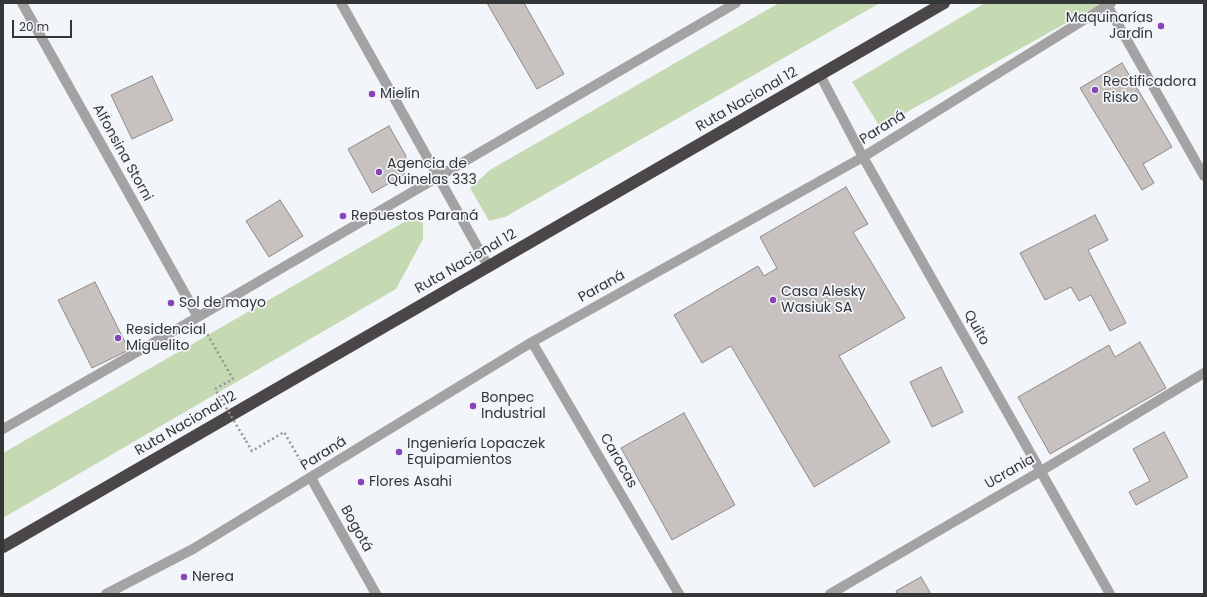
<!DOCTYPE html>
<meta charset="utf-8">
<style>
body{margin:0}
#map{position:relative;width:1207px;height:597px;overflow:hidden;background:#f2f5f9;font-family:Poppins,sans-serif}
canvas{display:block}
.frame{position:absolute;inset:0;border:4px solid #353638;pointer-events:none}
.scale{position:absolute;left:12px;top:20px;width:60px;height:18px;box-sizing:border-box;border:2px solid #353638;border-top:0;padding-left:5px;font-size:12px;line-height:14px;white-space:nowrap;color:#353638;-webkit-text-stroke:3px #f2f5f9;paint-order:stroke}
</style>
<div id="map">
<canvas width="1207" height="597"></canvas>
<div class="frame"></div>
<div class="scale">20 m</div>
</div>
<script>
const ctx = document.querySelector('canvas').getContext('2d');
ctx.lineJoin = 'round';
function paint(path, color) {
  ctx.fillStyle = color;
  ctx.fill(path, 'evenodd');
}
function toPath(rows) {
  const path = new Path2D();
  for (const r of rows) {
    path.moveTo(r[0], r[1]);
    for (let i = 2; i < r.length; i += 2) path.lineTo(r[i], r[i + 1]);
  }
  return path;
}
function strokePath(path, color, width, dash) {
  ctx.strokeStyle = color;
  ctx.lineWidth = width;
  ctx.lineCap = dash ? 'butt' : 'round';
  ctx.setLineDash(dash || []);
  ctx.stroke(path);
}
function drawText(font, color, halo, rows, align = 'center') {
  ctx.font = font + ' Poppins,sans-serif';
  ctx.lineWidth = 3.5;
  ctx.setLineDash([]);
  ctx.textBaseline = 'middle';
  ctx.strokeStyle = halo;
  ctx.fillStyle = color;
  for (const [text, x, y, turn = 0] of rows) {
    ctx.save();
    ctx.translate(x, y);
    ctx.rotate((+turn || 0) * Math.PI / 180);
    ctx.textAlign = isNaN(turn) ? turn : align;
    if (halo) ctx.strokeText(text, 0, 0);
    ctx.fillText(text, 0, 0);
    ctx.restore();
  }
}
paint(toPath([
 [779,3,880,3,505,217,489,221,470,188,490,170],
 [985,3,1102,3,880,127,852,82],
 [411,218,423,223,423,239,396,289,3,518,3,453]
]), '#c5dab3');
const building = toPath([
 [487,3,524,3,564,74,537,89,487,3],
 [1122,63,1172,147,1143,164,1154,183,1142,190,1080,88,1122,63],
 [152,76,173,120,132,139,111,95,152,76],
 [389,126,406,156,404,175,372,193,348,149,389,126],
 [846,187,868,224,853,232,905,318,839,356,890,442,814,487,731,346,702,363,674,315,758,266,764,276,777,268,760,237,846,187],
 [280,200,303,236,269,257,246,221,280,200],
 [1095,215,1108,240,1088,250,1126,323,1110,331,1091,295,1079,301,1071,287,1045,300,1020,253,1095,215],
 [95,282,129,350,92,368,58,300,95,282],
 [1140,342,1166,388,1050,454,1018,397,1109,345,1115,357,1140,342],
 [941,367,963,412,932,427,910,382,941,367],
 [684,413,735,505,672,540,621,448,684,413],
 [1164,432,1188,477,1136,505,1129,492,1150,481,1133,449,1164,432],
 [921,577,931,594,897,594,896,591,921,577]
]);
paint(building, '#c7c2c0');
strokePath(building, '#8f8a88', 1);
strokePath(toPath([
 [205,330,233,379,215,389,221,399],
 [246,441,252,451,284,432,303,465]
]), '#929497', 2.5, [2, 3]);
strokePath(toPath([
 [22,3,198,317],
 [341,3,488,266],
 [1107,5,1204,176],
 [820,75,863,157,1110,594],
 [532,342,679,594],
 [3,429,198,317,736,3],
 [311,478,376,594],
 [106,594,193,549,532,342,863,157,1111,3],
 [830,594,1041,471,1204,373]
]), '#a4a2a2', 10);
strokePath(toPath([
 [3,547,944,3]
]), '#4b4748', 12);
strokePath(toPath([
 [221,399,246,441]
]), '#929497', 2.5, [2, 3]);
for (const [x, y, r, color] of [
 [1161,26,4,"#8845ba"],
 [1095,90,4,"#8845ba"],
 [372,94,4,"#8845ba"],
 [379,172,4,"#8845ba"],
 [343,216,4,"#8845ba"],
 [773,300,4,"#8845ba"],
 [171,303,4,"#8845ba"],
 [118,338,4,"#8845ba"],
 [473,406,4,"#8845ba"],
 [399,452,4,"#8845ba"],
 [361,482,4,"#8845ba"],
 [184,577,4,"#8845ba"]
]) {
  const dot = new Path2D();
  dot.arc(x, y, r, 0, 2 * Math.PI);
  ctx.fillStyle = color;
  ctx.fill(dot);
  strokePath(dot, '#f2f5f9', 1.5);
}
drawText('14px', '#353638', '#f2f5f9', [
 ["Maquinarías",1153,18,"right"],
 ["Jardín",1153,34,"right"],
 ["Rectificadora",1103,82],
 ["Risko",1103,98],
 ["Mielín",380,94],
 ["Agencia de",387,164],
 ["Quinelas 333",387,180],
 ["Repuestos Paraná",351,216],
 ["Casa Alesky",781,292],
 ["Wasiuk SA",781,308],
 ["Sol de mayo",179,303],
 ["Residencial",126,330],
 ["Miguelito",126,346],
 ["Bonpec",481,398],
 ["Industrial",481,414],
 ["Ingeniería Lopaczek",407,444],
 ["Equipamientos",407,460],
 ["Flores Asahi",369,482],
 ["Nerea",192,577]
], 'left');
drawText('14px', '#353638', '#f2f5f9', [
 ["Ruta Nacional 12",747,100,-30],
 ["Paraná",883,128,-32],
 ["Alfonsina Storni",122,153,61],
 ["Ruta Nacional 12",466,262,-30],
 ["Paraná",602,287,-29],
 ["Quito",976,328,61],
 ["Ruta Nacional 12",186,424,-30],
 ["Paraná",324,454,-32],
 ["Caracas",618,461,60],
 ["Ucrania",1010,472,-30],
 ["Bogotá",356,529,61]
]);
</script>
